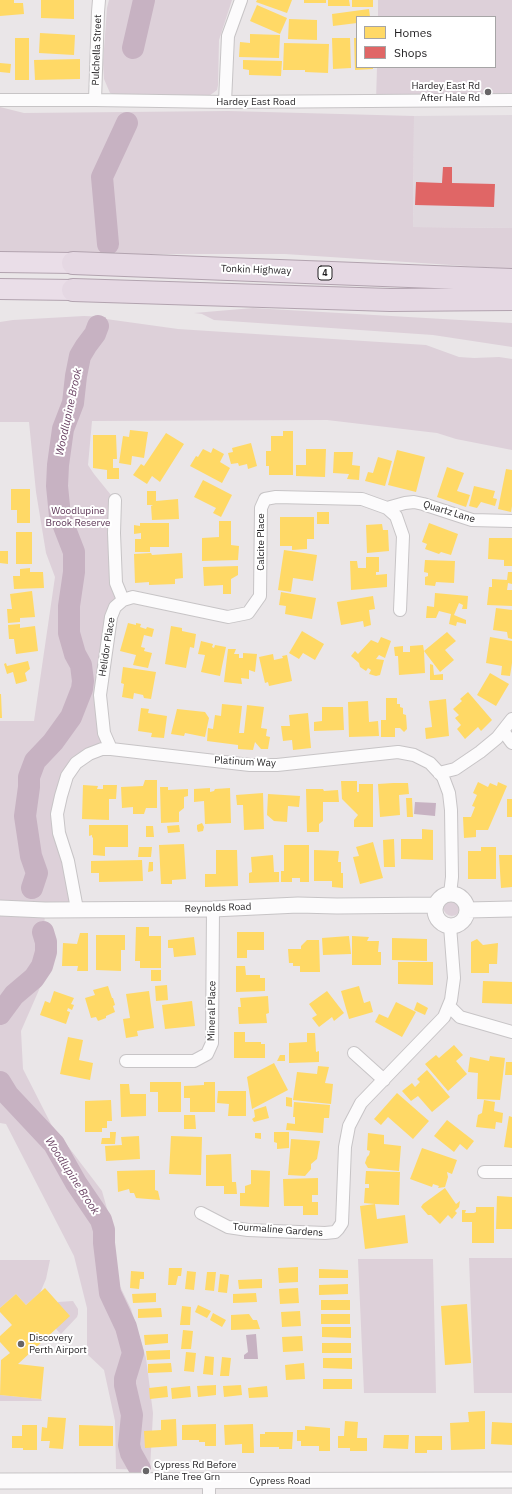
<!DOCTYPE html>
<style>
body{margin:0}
#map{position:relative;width:512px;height:1494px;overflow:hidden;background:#eae6e8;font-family:"IBM Plex Sans",sans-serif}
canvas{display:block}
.legend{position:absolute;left:356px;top:16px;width:140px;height:52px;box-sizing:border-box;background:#fff;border:1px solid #a6a5a6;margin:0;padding:5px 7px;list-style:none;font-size:12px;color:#211f21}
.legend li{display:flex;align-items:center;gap:8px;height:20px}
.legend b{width:20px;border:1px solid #a6a5a6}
</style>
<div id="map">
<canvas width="512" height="1494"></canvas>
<ul class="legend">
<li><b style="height:11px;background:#ffd966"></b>Homes</li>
<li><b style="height:11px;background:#e06666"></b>Shops</li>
</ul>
</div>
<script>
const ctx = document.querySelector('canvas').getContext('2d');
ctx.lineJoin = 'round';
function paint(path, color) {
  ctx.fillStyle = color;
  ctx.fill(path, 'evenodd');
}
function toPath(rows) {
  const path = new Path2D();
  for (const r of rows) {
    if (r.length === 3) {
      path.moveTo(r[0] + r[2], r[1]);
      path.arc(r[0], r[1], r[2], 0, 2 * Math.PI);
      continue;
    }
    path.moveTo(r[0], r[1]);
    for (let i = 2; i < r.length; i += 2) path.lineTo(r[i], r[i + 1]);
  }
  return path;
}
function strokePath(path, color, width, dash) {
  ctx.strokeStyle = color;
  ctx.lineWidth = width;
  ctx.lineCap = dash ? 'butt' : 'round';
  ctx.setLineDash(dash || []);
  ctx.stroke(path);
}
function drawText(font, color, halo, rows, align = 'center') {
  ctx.font = font + ' "IBM Plex Sans",sans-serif';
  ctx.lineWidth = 4;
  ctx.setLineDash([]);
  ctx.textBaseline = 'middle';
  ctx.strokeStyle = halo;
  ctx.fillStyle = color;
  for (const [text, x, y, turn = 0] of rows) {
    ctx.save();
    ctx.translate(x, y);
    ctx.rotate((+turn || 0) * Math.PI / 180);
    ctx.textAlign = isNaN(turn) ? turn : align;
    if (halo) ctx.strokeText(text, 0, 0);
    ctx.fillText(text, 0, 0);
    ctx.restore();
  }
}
paint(toPath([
 [512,115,512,228,413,227,414,116]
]), '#e0d8de');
paint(toPath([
 [109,0,232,0,219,40,218,85,217,90,209,96,118,97,110,93,104,79,103,63,107,8],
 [378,0,512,0,512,100,376,101,377,67,495,67,495,17,378,17],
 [0,107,24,113,228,111,414,116,413,227,512,228,512,269,285,254,0,254],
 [253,308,512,323,512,347,433,335,214,320,202,314,194,313],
 [84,316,106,317,106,319,178,329,426,345,459,357,474,358,499,357,512,359,512,450,456,439,437,433,327,420,92,421,88,465,94,474,115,500,123,600,115,607,100,695,102,749,76,763,57,814,77,909,45,910,42,983,21,1031,23,1069,51,1124,102,1191,115,1237,115,1276,131,1309,146,1358,153,1413,150,1470,116,1469,115,1421,104,1370,87,1354,87,1308,74,1256,6,1124,0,1123,0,721,34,721,55,577,46,553,36,492,29,422,0,422,0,322,13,320],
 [452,907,9],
 [469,1258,512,1258,512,1393,474,1393],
 [358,1259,433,1259,436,1393,364,1393],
 [0,1260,50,1260,46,1279,40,1293,26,1305,16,1294,0,1308],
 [73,1301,78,1309,78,1314,77,1317,61,1334,56,1329,58,1302],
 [0,1395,41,1399,42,1401,0,1401]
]), '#ddd0d9');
paint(toPath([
 [415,802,436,803,435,816,414,814],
 [256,1334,258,1359,244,1359,244,1355,248,1352,246,1335]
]), '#c7b2c2');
paint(toPath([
 [0,0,14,0,14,3,23,3,24,14,0,16],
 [41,0,74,0,74,19,41,18],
 [257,0,292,0,287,13,256,2],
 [304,0,326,0,326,3,304,3],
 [328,0,349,0,350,6,328,6],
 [352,0,373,0,373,7,352,7],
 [257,5,287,18,280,34,250,21],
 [369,9,370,17,357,17,357,23,333,26,332,14],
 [289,19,317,20,317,40,288,39],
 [40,33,75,35,74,55,39,53],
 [250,34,280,35,279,58,239,57,240,42,250,43],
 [15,38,29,38,29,80,15,80],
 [332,38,350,38,351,68,333,69],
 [354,38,357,38,357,67,373,67,373,69,355,70],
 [284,43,329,44,328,73,305,72,305,70,283,70],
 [80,59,80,79,35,80,34,60],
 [243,60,282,61,281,76,249,75,249,70,243,69],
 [0,63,11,64,10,73,0,72],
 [130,430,148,432,144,458,132,456,131,465,119,463,123,436,129,437],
 [283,431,293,431,293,475,269,475,269,466,266,466,266,451,271,451,271,436,283,436],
 [166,433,184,444,160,482,152,476,147,484,133,475,141,464,144,466],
 [93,435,116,435,117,459,113,459,113,468,119,468,119,479,107,479,107,470,93,468],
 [251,443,257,466,248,469,247,464,239,466,238,463,231,464,228,453,233,452,232,448],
 [213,448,224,454,220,462,230,468,222,483,190,466,196,456,198,457,203,449,211,453],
 [306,449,326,449,325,477,296,476,296,465,306,465],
 [397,450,425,457,416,492,388,485],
 [334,452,353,452,352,465,360,466,359,480,347,479,349,474,333,473],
 [378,457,392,461,385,486,365,481,368,472,373,473],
 [447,467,464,473,457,491,470,495,466,507,437,497],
 [506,469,512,470,512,506,511,512,498,509],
 [203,480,232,495,221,517,213,513,216,508,194,497],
 [474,486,495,491,493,498,497,499,495,506,481,502,477,508,469,506],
 [11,489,30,489,30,523,17,523,17,510,11,510],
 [147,491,156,491,156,501,178,499,179,519,152,520,151,506,153,505,147,505],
 [317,512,329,512,329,524,317,524],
 [280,517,314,517,314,539,307,539,307,549,292,550,292,546,280,546],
 [219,521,231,521,231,545,239,546,238,560,202,561,202,538,219,537],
 [140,523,169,523,169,547,150,547,150,552,135,552,135,539,141,539,141,533,134,534,134,525,140,526],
 [429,523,458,534,451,555,441,552,439,554,425,549,427,544,422,542],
 [382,524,383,530,388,530,389,551,367,553,366,525],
 [16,532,32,532,32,564,16,564],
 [489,538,512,538,512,566,504,566,504,560,488,559],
 [284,550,317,555,313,581,293,578,291,592,278,590],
 [0,551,8,551,8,564,0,563],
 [151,553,152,555,182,553,183,578,175,579,175,584,149,585,149,582,135,583,134,554],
 [366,557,379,557,379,572,376,572,376,575,387,574,387,587,351,590,350,561,357,561,358,568,366,568],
 [425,560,455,561,454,583,436,582,435,586,425,585,425,577,428,576,428,573,424,572],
 [238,566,238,575,231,579,231,594,223,594,223,585,204,586,203,567],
 [30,568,30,572,43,572,44,588,14,589,13,576,20,576,20,569],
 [508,572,512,572,512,584,508,583,507,590,512,590,512,606,487,605,489,587,492,587,492,579,507,580],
 [32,591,35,617,20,618,20,622,8,623,7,609,12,609,10,594],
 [281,592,316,598,312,619,285,614,286,606,279,605],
 [435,593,468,596,467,609,462,609,463,605,459,603,454,615,466,620,466,624,457,622,456,626,449,624,451,614,439,611,436,618,426,618,427,606,434,607],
 [373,596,375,609,369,610,371,625,364,627,363,621,341,625,337,602],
 [496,608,512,610,512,639,508,638,507,632,493,630],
 [128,623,136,625,136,623,141,624,140,627,146,629,147,627,154,629,152,637,144,635,141,647,145,648,144,651,152,653,148,668,133,665,136,655,120,651],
 [20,624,20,628,35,626,38,651,16,654,14,639,9,639,8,625],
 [171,626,182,628,182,631,196,634,194,648,190,647,186,668,165,664],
 [302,631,324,644,315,660,303,653,299,659,289,653],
 [447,632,456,641,445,650,454,660,440,672,424,651,425,673,399,675,398,656,395,656,394,647,403,646,403,652,410,652,410,646,423,645,424,651],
 [381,637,391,641,385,658,379,655,376,659,384,660,380,675,376,676,369,674,371,670,368,668,366,671,360,667,359,663,351,656,355,651,358,654,371,640,378,643],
 [490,637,512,641,512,663,510,676,501,675,502,666,486,663],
 [201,641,213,644,212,647,214,648,215,645,226,647,220,676,201,672,205,655,198,654],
 [228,649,236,649,234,654,239,654,239,658,243,658,243,653,257,654,255,672,249,670,249,679,241,678,242,684,224,682],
 [273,654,274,660,283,658,282,656,287,655,292,681,269,686,268,682,265,683,259,657],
 [28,661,30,669,25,673,27,681,16,684,13,672,7,674,4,664,6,663,7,666],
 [430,664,433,665,434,675,443,674,443,680,430,680],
 [123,667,156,672,151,699,144,698,143,695,134,693,133,699,122,697,124,684,121,683],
 [490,673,509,684,496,706,477,695],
 [468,692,492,720,481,731,478,727,465,739,457,729,461,725,455,718,459,715,453,709,462,701,460,699],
 [0,694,1,694,2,718,0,718],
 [386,698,397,698,397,704,400,704,400,707,403,708,403,714,406,715,407,729,404,732,400,728,395,728,395,737,381,737,381,720,386,720],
 [446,699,449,736,426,739,425,728,432,727,429,701],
 [368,701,369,722,378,721,379,736,349,737,348,702],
 [222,704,242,706,239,733,244,733,247,705,264,707,261,728,267,729,266,736,270,737,268,749,261,749,255,742,253,750,238,749,238,745,207,741,208,728,213,729,215,715,221,716],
 [322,707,343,707,344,730,314,731,314,722,322,721],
 [141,708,149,709,148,713,167,716,164,738,151,737,152,733,138,731],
 [177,709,205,712,209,718,205,737,185,733,184,736,171,734],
 [308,713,311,748,293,750,292,740,283,741,281,726,290,726,289,715],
 [145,780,157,780,157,808,146,808,144,814,133,814,133,807,122,808,121,787,143,786],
 [341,781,357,781,357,792,359,792,359,784,373,784,373,827,354,827,354,820,358,815,342,799],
 [478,782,488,787,490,783,497,786,498,782,507,786,488,830,476,830,476,837,464,838,463,817,471,817,475,807,472,806,477,795,473,793],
 [393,783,408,783,409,794,399,795,400,815,380,817,378,784],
 [83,785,98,786,97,789,103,789,103,785,117,785,116,799,109,799,109,820,82,819],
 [160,787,168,787,168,790,188,789,188,796,184,797,184,808,179,812,179,822,161,823],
 [210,788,210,792,214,791,215,789,230,788,231,823,205,824,204,801,194,802,194,789],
 [306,789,323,789,324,791,338,790,339,802,323,802,323,821,319,824,319,832,307,832],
 [263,793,264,829,244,830,243,805,237,805,236,795],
 [268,794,300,796,299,807,288,806,287,822,274,821,267,815],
 [406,798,412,798,413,817,407,817],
 [507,799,512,799,512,817,507,817],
 [202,823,204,827,203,831,198,832,197,829,197,825],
 [89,825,128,825,128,847,105,847,105,856,93,855,93,838,92,837,92,835,89,836],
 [179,825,180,832,168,833,167,826],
 [146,826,153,826,154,837,146,837],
 [422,829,433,830,433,860,401,859,401,839,422,839],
 [394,839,395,867,384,867,383,840],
 [373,842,383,878,360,884,353,857,359,856,356,847],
 [184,844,186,879,172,880,172,884,161,884,159,845],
 [284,845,309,845,309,882,300,882,300,878,292,878,292,882,281,882,281,871,284,871],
 [139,847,152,847,151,857,138,857],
 [481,847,496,847,496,879,468,879,468,851,481,851],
 [216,850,237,850,238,886,205,887,205,874,216,874],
 [314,850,339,851,338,862,341,862,341,873,343,873,343,888,332,887,332,881,314,881],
 [273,855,274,872,279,872,279,882,249,883,249,873,252,872,251,857],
 [499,855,512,855,512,887,501,888],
 [142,860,143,881,99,882,99,873,91,873,91,861],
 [149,862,153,862,153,871,148,872],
 [136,927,149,927,149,936,161,936,161,968,140,968,140,961,135,961],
 [237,932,264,932,264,950,247,950,247,958,237,958],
 [80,933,88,933,88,971,77,971,78,966,62,966,63,943,77,944],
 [96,935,125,935,125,950,121,950,121,971,96,970],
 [349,936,351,954,323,955,322,938],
 [352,936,369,937,367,941,379,941,378,952,381,952,381,965,352,965],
 [194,937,196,955,174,957,173,948,168,948,168,940],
 [392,938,427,939,427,961,392,960],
 [477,939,483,945,498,943,497,964,489,964,489,973,471,973,471,942],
 [307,940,319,940,320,972,300,972,300,966,293,966,293,963,289,963,288,949,301,949,301,946],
 [398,962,433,962,433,985,398,984],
 [236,966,245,966,246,975,260,975,260,978,265,978,265,991,236,992],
 [151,970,161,970,161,981,151,981],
 [483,981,512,982,512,1004,482,1003],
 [167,985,168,1000,156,1001,155,986],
 [108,986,112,998,113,998,115,1005,113,1006,115,1012,106,1016,106,1018,98,1021,96,1017,91,1018,85,998,95,995,93,990],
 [359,986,364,1003,370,1001,373,1012,349,1019,341,991],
 [54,991,74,998,71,1004,74,1005,72,1010,68,1008,67,1011,70,1012,66,1024,40,1015,45,1001,50,1003],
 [149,991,154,1028,137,1031,138,1036,126,1038,123,1019,130,1018,126,994],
 [327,991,344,1013,334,1021,332,1017,319,1027,312,1018,317,1015,309,1004],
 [268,996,269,1013,266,1014,267,1023,239,1024,238,1007,241,1007,240,998],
 [192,1001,195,1026,165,1029,162,1005],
 [396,1002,416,1012,402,1037,375,1022,379,1014,388,1018],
 [417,1002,428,1008,425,1015,414,1010],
 [234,1032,245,1032,245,1042,261,1042,261,1044,265,1044,265,1058,234,1058],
 [307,1033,315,1033,316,1052,319,1051,319,1062,289,1063,289,1043,307,1042],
 [68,1037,83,1040,79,1060,93,1063,90,1080,60,1074],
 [454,1045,463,1055,456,1061,467,1074,448,1091,425,1064,436,1055,439,1058],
 [280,1055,285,1055,285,1061,277,1061],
 [490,1056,505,1058,500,1100,477,1099,478,1073,468,1072,470,1057,489,1061],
 [506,1062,512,1062,512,1075,505,1075],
 [274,1063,288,1090,252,1109,247,1077],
 [318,1066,329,1067,325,1083,333,1084,331,1104,293,1100,297,1072,317,1074],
 [427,1070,450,1097,432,1112,418,1096,411,1101,402,1091,412,1083,415,1087,420,1082,417,1079],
 [150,1082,181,1082,181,1112,158,1112,158,1092,150,1092],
 [204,1082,215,1082,215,1112,190,1112,190,1098,184,1098,184,1086,204,1085],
 [120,1084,129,1084,130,1094,146,1094,146,1116,121,1117],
 [218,1091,246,1091,246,1116,228,1116,229,1104,217,1103],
 [397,1093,429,1121,413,1139,388,1117,381,1125,374,1119],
 [286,1097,292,1098,292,1107,286,1106],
 [111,1100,112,1121,107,1121,107,1128,102,1128,102,1132,85,1132,85,1101],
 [484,1100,495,1102,494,1111,503,1113,502,1123,496,1122,495,1129,476,1127,478,1115,482,1113],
 [294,1102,330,1105,329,1118,324,1118,323,1133,286,1130,287,1123,295,1124,295,1117,293,1117],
 [266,1106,269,1118,254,1122,252,1119,255,1117,254,1110],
 [184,1115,195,1115,196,1129,184,1129],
 [509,1116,512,1117,512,1148,504,1147],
 [447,1120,474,1141,467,1150,460,1144,454,1152,434,1136],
 [110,1132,116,1132,115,1144,101,1144,102,1138,110,1138],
 [274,1132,289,1132,289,1148,277,1149,277,1143,274,1142],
 [255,1133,261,1133,261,1139,255,1138],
 [368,1133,384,1135,384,1144,401,1146,399,1171,368,1168,365,1163,367,1157,369,1155,370,1151,367,1150],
 [139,1136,140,1159,106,1161,105,1146,122,1145,121,1137],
 [171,1136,202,1137,201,1175,169,1174],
 [291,1139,320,1141,317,1159,311,1164,311,1169,305,1176,288,1175],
 [422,1148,457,1160,452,1174,447,1172,448,1177,445,1187,438,1188,439,1186,433,1184,432,1187,410,1179],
 [231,1154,232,1182,236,1182,237,1194,224,1194,224,1186,206,1186,206,1155],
 [155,1170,155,1190,158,1191,160,1200,136,1198,134,1193,130,1193,129,1189,118,1192,117,1171],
 [251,1170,270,1171,269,1207,240,1206,240,1193,245,1193,245,1186,251,1184],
 [366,1171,400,1172,399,1205,375,1204,377,1219,405,1215,408,1243,365,1249,360,1206,375,1204,364,1203,365,1188,369,1188,369,1184,365,1184],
 [318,1178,318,1195,312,1195,312,1202,318,1202,318,1215,303,1215,303,1206,284,1206,283,1179],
 [445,1188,456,1204,460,1201,459,1207,455,1211,457,1213,452,1219,448,1215,440,1224,431,1215,428,1215,421,1207,423,1204],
 [497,1196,512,1197,512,1229,496,1229],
 [476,1207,494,1207,494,1243,472,1243,472,1222,462,1222,462,1210,466,1210,465,1213,474,1213,476,1212],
 [298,1267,298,1282,279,1283,278,1268],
 [169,1268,182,1268,181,1276,178,1276,176,1285,168,1285],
 [319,1269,348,1270,348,1278,319,1278],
 [131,1271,144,1272,144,1279,140,1279,139,1289,130,1288],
 [187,1271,196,1272,194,1290,185,1289],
 [207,1272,216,1272,214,1291,205,1290],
 [220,1274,229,1275,227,1293,218,1292],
 [262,1279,262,1288,239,1289,238,1280],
 [348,1284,348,1294,319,1295,319,1285],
 [45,1288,70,1316,18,1364,44,1367,41,1399,0,1395,1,1360,10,1353,0,1342,0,1336,12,1325,0,1312,0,1308,16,1294,26,1305],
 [298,1288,299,1303,280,1304,279,1289],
 [156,1293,156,1302,133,1303,132,1294],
 [256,1293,257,1302,233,1303,233,1294],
 [321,1300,350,1300,350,1310,321,1310],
 [467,1304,471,1363,445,1365,441,1306],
 [198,1305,211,1311,207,1318,195,1312],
 [182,1306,191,1307,190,1325,180,1325],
 [161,1308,162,1317,138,1318,138,1309],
 [300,1311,301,1326,282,1327,281,1312],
 [213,1313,226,1320,222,1327,210,1320],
 [249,1314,253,1320,257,1320,260,1329,231,1330,231,1315],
 [321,1314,350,1314,350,1324,321,1324],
 [322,1327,351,1327,351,1338,322,1337],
 [183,1330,193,1331,191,1349,181,1349],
 [168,1334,168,1343,145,1345,144,1335],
 [302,1336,303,1351,283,1352,282,1337],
 [322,1343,351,1343,351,1353,322,1353],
 [170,1350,170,1359,147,1360,146,1351],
 [186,1352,196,1353,194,1372,184,1371],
 [205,1356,214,1357,213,1375,203,1374],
 [222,1357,231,1358,229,1376,220,1376],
 [323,1358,352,1358,352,1369,323,1368],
 [171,1363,172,1372,148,1373,148,1364],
 [304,1363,305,1379,286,1380,285,1365],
 [323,1379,352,1379,352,1389,323,1389],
 [216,1385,216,1395,198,1397,197,1386],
 [241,1385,242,1395,224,1397,223,1386],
 [167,1386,168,1397,150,1399,149,1388],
 [190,1386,191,1397,172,1399,171,1388],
 [267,1386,268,1397,249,1398,248,1388],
 [485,1411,485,1449,451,1450,450,1423,469,1422,468,1412],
 [48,1417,66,1418,63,1449,49,1448,50,1441,41,1441,42,1427,47,1428],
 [176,1419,177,1446,145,1448,144,1431,161,1430,161,1420],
 [345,1421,358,1422,357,1438,367,1438,367,1451,350,1451,350,1448,338,1448,338,1436,344,1436],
 [492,1422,512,1423,512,1445,491,1444],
 [216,1424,216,1446,205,1446,205,1442,199,1442,199,1440,182,1440,182,1425],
 [253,1424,254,1453,242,1453,242,1444,225,1445,224,1425],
 [22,1425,37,1425,37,1450,23,1450,23,1448,12,1448,12,1436,22,1436],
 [79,1425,113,1426,113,1446,79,1446],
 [305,1426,330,1428,330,1451,319,1451,319,1446,301,1446,301,1441,297,1441,297,1430,305,1430],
 [265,1432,293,1432,292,1449,279,1449,279,1447,260,1447,260,1434,265,1434],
 [384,1435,409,1435,408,1449,383,1448],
 [415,1436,442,1436,442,1450,427,1450,427,1453,415,1453]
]), '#ffd966');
paint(toPath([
 [443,167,452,167,452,183,495,184,494,207,415,205,416,182,442,183]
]), '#e06666');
strokePath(toPath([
 [133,48,144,0],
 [108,244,102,177,127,123],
 [32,888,37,873,31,856,25,816,29,787,29,777,35,761,53,742,71,717,82,689,83,681,81,665,75,654,69,633,69,606,74,572,74,552,60,516,57,486,58,465,63,429,73,403,76,376,80,356,86,346,95,334,98,326],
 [0,1014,14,995,34,978,42,966,46,952,46,942,43,932],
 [0,1082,8,1095,54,1144,76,1183,101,1220,104,1230,104,1243,110,1293,126,1327,133,1353,125,1379,125,1385,132,1415,129,1445,131,1453,140,1469]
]), '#c7b2c2', 22);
const minor = toPath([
 [0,100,95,100,225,102,512,100],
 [95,100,98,12,99,0],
 [225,102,228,36,241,0],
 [387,508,405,503,414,502,423,504,472,520,512,521],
 [123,600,133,597,228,617,248,613,260,596,261,508,265,499,276,497,362,499,387,508,396,516,403,536,400,610],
 [503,731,512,743],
 [111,749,104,733,100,695,111,617,115,607,123,600,116,583,114,533,115,500],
 [439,773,455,769,480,752,497,738,512,719],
 [77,909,68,861,59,833,57,814,61,796,67,776,76,763,89,754,102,749,111,749,250,765,277,765,398,752,414,755,430,763,443,777,449,793,451,810,452,877,450,894],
 [449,1006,460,1017,512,1032],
 [354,1053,384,1080],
 [126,1061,194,1061,207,1054,212,1043,213,909],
 [484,1172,512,1172],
 [201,1213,228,1227,248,1230,325,1233,335,1232,338,1229,342,1223,345,1147,349,1126,361,1103,444,1017,451,1000,454,978,450,926],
 [209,1494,209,1481]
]);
const tertiary = toPath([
 [451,910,16],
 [0,908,45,910,213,909,298,905,337,906,436,905],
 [467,910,512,909],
 [0,1481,512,1480]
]);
const trunk = toPath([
 [0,262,73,263],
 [0,289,73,290]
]);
const motorway = toPath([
 [73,263,512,280],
 [73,290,390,300,512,299]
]);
strokePath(minor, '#c7c4c6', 14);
strokePath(tertiary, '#c7c4c6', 17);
strokePath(trunk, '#b2a3af', 22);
strokePath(motorway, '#b2a3af', 24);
strokePath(minor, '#fcfbfc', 12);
strokePath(tertiary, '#fcfbfc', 15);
strokePath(trunk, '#eadee8', 20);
strokePath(motorway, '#e5d8e3', 22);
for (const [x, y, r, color] of [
 [488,92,4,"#676567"],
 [21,1344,4,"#676567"],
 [146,1471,4,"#676567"]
]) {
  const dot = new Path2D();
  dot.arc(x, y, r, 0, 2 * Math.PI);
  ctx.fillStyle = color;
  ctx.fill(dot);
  strokePath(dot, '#fff', 1.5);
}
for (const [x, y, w] of [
 [325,273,14]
]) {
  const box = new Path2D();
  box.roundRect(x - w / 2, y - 7, w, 14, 3);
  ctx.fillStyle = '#fff';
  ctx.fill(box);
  strokePath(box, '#211f21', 1);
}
drawText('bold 9px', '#211f21', null, [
 ["4",325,273]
]);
drawText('10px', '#211f21', '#fff', [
 ["Pulchella Street",97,50,-88],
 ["Hardey East Road",256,102],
 ["Tonkin Highway",256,270,2],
 ["Quartz Lane",449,512,17],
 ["Calcite Place",261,542,-90],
 ["Helidor Place",107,647,-81],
 ["Platinum Way",245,762,3],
 ["Reynolds Road",218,908,-2],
 ["Mineral Place",212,1011,-89],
 ["Tourmaline Gardens",278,1230,4],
 ["Cypress Road",280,1481]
]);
drawText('10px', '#211f21', '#fff', [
 ["Hardey East Rd",480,86,"right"],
 ["After Hale Rd",480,98,"right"],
 ["Discovery",29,1338],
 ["Perth Airport",29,1350],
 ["Cypress Rd Before",154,1465],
 ["Plane Tree Grn",154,1477]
], 'left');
drawText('10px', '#5c3455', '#fff', [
 ["Woodlupine",78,511],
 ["Brook Reserve",78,523]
]);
drawText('italic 11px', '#673f60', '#fff', [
 ["Woodlupine Brook",69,412,-78],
 ["Woodlupine Brook",72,1176,57]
]);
</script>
